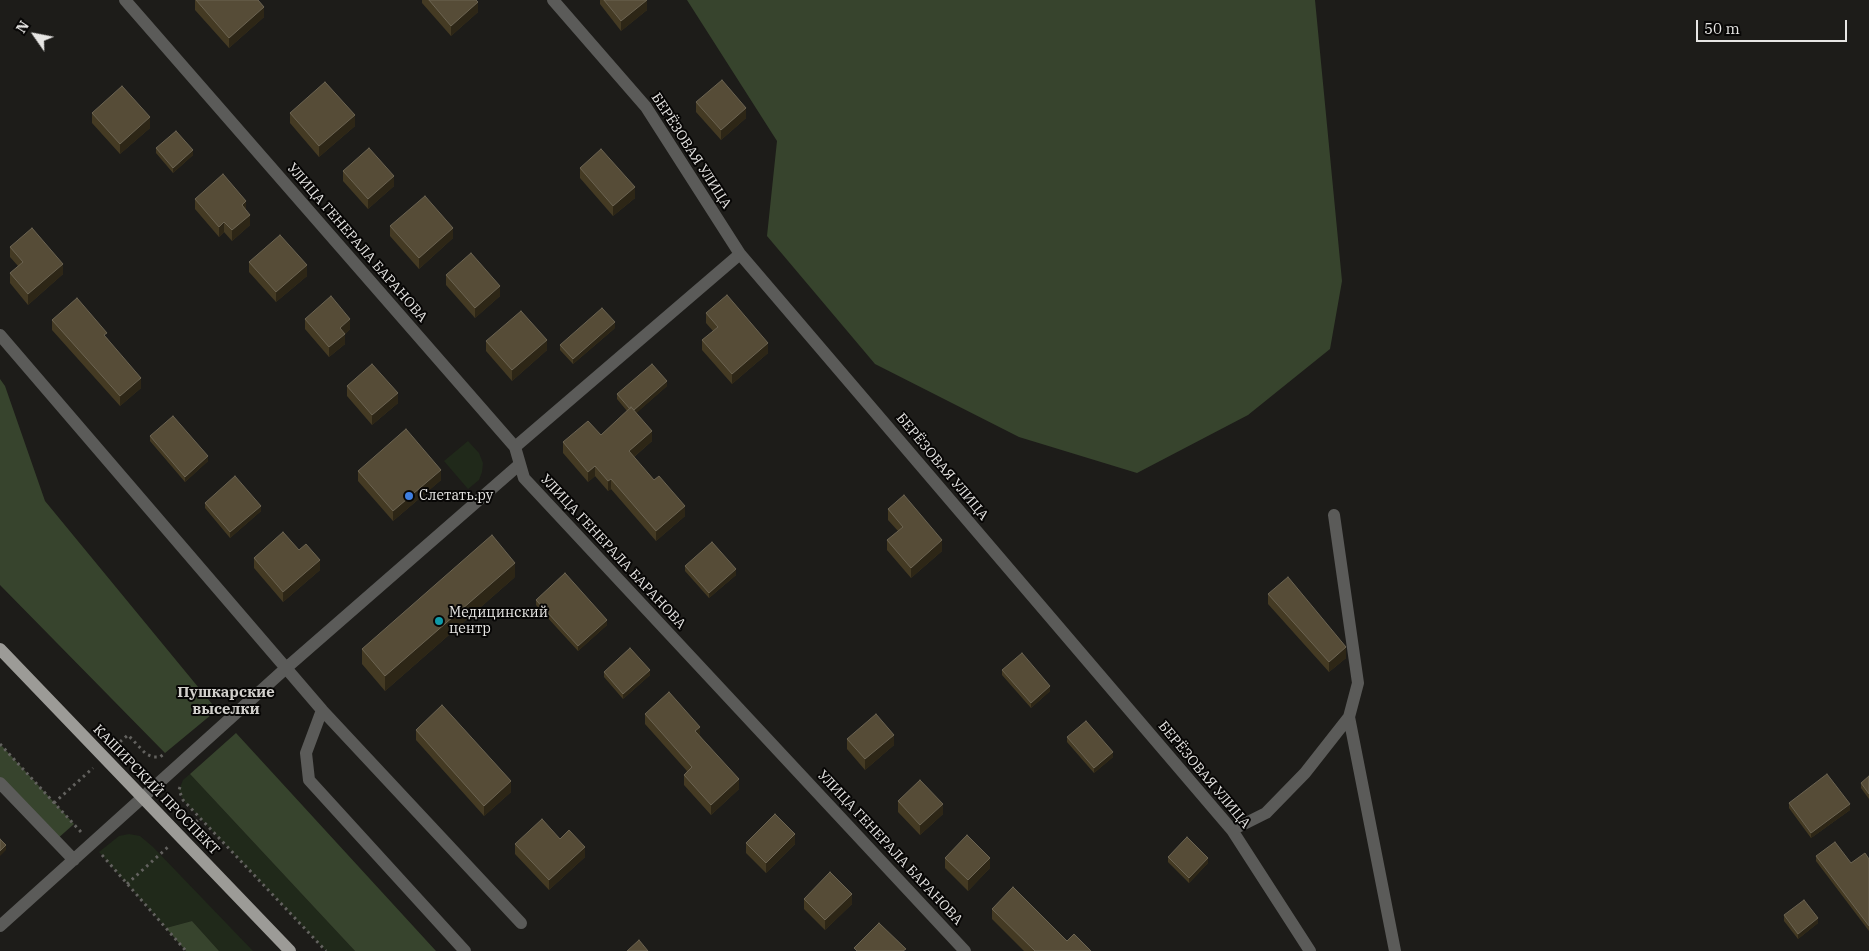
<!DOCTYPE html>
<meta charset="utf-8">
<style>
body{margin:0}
#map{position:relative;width:1869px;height:951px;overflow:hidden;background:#1d1c19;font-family:"IBM Plex Serif",serif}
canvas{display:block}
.north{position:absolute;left:10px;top:10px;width:50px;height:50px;-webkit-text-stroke:4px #070605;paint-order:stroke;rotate:303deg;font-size:14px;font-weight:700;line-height:20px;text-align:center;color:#e7e6e4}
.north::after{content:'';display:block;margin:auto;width:18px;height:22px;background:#e7e6e4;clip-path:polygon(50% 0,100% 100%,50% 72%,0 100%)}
.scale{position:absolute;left:1696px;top:20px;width:151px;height:22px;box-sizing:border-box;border:2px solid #e7e6e4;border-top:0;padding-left:6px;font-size:15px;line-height:18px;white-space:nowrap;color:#e7e6e4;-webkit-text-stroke:4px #070605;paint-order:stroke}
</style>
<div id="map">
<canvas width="1869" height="951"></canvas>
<div class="north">N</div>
<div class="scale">50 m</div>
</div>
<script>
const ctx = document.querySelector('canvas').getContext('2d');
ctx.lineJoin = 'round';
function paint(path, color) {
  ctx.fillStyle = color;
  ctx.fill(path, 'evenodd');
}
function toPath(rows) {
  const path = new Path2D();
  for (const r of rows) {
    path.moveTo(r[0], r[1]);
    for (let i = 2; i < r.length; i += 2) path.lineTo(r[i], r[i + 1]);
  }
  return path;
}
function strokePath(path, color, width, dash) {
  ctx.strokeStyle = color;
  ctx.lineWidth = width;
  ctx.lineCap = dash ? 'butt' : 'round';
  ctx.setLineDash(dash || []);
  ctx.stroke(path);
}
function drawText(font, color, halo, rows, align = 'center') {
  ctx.font = font + ' "IBM Plex Serif",serif';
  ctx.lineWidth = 4;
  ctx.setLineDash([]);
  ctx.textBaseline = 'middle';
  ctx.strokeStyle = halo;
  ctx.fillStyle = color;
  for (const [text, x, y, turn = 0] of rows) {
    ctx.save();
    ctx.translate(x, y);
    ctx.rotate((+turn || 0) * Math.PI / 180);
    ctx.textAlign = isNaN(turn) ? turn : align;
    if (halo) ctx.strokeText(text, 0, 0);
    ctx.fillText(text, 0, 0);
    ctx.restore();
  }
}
paint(toPath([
 [468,441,479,453,483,463,482,472,479,480,468,489,444,461],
 [190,774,355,951,326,951,183,800,179,790,183,780],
 [129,834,140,836,153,847,253,951,219,951,192,921,166,928,99,852,119,836]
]), '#20291a');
paint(toPath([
 [687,0,1315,0,1342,281,1330,349,1248,415,1137,473,1019,437,875,364,767,236,777,141],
 [0,379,5,386,45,501,217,710,165,753,0,585],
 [236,733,436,951,355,951,190,774],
 [0,744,74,824,56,840,0,783],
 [192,921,219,951,186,951,166,928]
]), '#37442d');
strokePath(toPath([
 [0,744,81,832],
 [115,746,128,735,146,754,153,757,160,757,165,753],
 [180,787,179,790,183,800,326,951],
 [54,803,93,768],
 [191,826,200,818],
 [102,855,186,951],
 [127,884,168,847]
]), '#63625f', 3, [2.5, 4]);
strokePath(toPath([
 [125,0,515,447,524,478,965,951],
 [553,0,646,107,740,254,1232,830,1310,951],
 [0,335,322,710,306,753,309,780,465,951],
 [515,447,740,254],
 [322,710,521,923],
 [1349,717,1395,951],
 [0,783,74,860],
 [1232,830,1266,813,1305,773,1349,717,1358,683,1334,515],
 [0,926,285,669,520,464]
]), '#5b5b59', 12);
strokePath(toPath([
 [0,649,290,951]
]), '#9c9b97', 12);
paint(toPath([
 [195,0,264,17,229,48,195,10],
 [422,0,476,0,478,12,451,36,422,3],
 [600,0,647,0,647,10,621,31,600,4],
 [696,102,746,118,721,140,696,112],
 [92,113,150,128,120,154,92,123],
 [290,113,355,126,319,157,290,123],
 [156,148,193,155,173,173,156,153],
 [580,168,635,198,613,216,580,178],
 [343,171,394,186,368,209,343,181],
 [195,199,246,210,250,225,232,241,224,232,219,237,195,209],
 [390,226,453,238,419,269,390,236],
 [10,247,63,274,28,305,10,283,10,273,18,266,10,257],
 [249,262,307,276,276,302,249,272],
 [446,275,500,296,475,318,446,285],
 [706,313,768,353,732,384,702,350,702,340,713,331,706,323],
 [305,319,350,329,345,334,345,344,329,357,305,329],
 [52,320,107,338,141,388,120,406,52,330],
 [615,328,573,364,560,350,560,345],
 [486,341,547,350,512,381,486,351],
 [347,386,398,403,372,425,347,396],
 [667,386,636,413,652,441,634,457,685,516,656,541,611,489,608,491,595,476,588,482,563,453,563,442,601,435,627,411,617,399,617,394],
 [150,436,208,461,185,482,150,441],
 [358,471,441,480,393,521,358,481],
 [205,503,261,511,230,538,205,508],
 [888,509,942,551,911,578,887,550,887,540,898,531,888,520],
 [299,550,320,570,283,602,254,568,254,558],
 [685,566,736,575,709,598,685,571],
 [515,577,385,691,362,664,362,649],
 [1268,594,1346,658,1329,672,1268,604],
 [536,600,607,625,578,651,536,605],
 [1002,670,1050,691,1031,708,1002,675],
 [604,672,650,675,623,699,604,677],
 [645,714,700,736,739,789,711,815,684,785,684,775,687,771,645,724],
 [416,730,511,792,484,816,416,740],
 [1067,737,1113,757,1094,773,1067,742],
 [847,739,894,745,865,770,847,749],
 [1869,776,1869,799,1861,788,1861,783],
 [898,801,943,814,920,835,898,812],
 [1789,803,1850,810,1811,838,1789,808],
 [560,839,585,857,549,890,515,854,515,844],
 [746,843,795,844,766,873,746,853],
 [1816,856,1851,863,1869,859,1869,931,1816,861],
 [1168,857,1208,863,1189,883,1168,862],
 [945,858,990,868,968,891,945,868],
 [804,899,852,904,825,930,804,909],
 [992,909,1067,941,1091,951,1024,951,992,919],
 [1784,915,1818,923,1798,939,1784,921]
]), '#443a23');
paint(toPath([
 [647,0,647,10,621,31,621,21],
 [478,2,478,12,451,36,451,26],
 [264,7,264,17,229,48,229,38],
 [746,108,746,118,721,140,721,130],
 [355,115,355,126,319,157,319,146],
 [150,117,150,128,120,154,120,144],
 [193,150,193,155,173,173,173,168],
 [394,176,394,186,368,209,368,199],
 [635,187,635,198,613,216,613,206],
 [246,201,246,211,242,205],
 [250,215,250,225,232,241,232,230],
 [224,222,224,232,219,237,219,227],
 [453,228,453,238,419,269,419,258],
 [63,264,63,274,28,305,28,294],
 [307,265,307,276,276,302,276,292],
 [500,286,500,296,475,318,475,308],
 [350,319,350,329,345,334,345,344,329,357,329,347,340,328],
 [615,322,615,328,573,364,573,359],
 [547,340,547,350,512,381,512,370],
 [768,343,768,353,732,384,732,374],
 [141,378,141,388,120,406,120,396],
 [667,381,667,386,632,417,632,412],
 [398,393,398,403,372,425,372,415],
 [652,431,652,441,629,461,629,451],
 [208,456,208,461,185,482,185,477],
 [595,466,595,476,588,482,588,472],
 [441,470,441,480,393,521,393,511],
 [611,479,611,489,608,491,608,481],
 [261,506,261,511,230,538,230,532],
 [685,506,685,516,656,541,656,531],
 [942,540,942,551,911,578,911,568],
 [320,560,320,570,283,602,283,592],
 [515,563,515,577,385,691,385,676],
 [736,569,736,575,709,598,709,593],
 [607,620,607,625,578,651,578,646],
 [1346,647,1346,658,1329,672,1329,662],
 [650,670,650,675,623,699,623,694],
 [1050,686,1050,691,1031,708,1031,703],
 [700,727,700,737,695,731],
 [894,735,894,745,865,770,865,759],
 [1113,752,1113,757,1094,773,1094,768],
 [739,779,739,789,711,815,711,805],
 [511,781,511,792,484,816,484,806],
 [943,804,943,814,920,835,920,825],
 [1850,804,1850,810,1811,838,1811,833],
 [795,834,795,844,766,873,766,863],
 [6,845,6,850,0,856,0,851],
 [585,847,585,857,549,890,549,880],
 [990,858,990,868,968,891,968,880],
 [1208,858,1208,863,1189,883,1189,878],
 [852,894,852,904,825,930,825,920],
 [1818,918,1818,923,1798,939,1798,934]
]), '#2d2616');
const building = toPath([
 [196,0,258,0,264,7,229,38,196,0],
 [429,0,476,0,478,2,451,26,429,0],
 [604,0,647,0,621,21,604,0],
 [722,80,746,108,721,130,696,102,722,80],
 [325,82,355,115,319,146,290,113,325,82],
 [122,86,150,117,120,144,92,113,122,86],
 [176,131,193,150,173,168,156,148,176,131],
 [369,148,394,176,368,199,343,171,369,148],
 [601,149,635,187,613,206,580,168,601,149],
 [223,174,246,201,242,205,250,215,232,230,224,222,219,227,195,199,223,174],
 [425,196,453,228,419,258,390,226,425,196],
 [32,228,63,264,28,294,10,273,23,262,10,247,32,228],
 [280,235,307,265,276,292,249,262,280,235],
 [471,253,500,286,475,308,446,275,471,253],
 [727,295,768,343,732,374,702,340,718,327,706,313,727,295],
 [331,296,350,319,340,328,345,334,329,347,305,319,331,296],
 [77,298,107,333,104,335,141,378,120,396,52,320,77,298],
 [602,308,615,322,573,359,560,345,602,308],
 [521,311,547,340,512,370,486,341,521,311],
 [372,364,398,393,372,415,347,386,372,364],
 [652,364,667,381,634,410,631,407,630,409,617,394,652,364],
 [631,407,652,431,629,451,654,480,659,476,685,506,656,531,611,479,608,481,595,466,588,472,563,442,588,421,601,435,631,407],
 [173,416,208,456,185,477,150,436,173,416],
 [406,429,441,470,393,511,358,471,406,429],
 [235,476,261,506,230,532,205,503,235,476],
 [904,495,942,540,911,568,887,540,903,527,888,509,904,495],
 [283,532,299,550,306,544,320,560,283,592,254,558,283,532],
 [492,535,515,563,385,676,362,649,492,535],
 [712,542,736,569,709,593,685,566,712,542],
 [565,573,607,620,578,646,536,600,565,573],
 [1288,577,1346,647,1329,662,1268,594,1288,577],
 [630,648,650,670,623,694,604,672,630,648],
 [1022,653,1050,686,1031,703,1002,670,1022,653],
 [669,692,700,727,695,731,739,779,711,805,684,775,692,767,645,714,669,692],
 [442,705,511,781,484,806,416,730,442,705],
 [876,714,894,735,865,759,847,739,876,714],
 [1086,721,1113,752,1094,768,1067,737,1086,721],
 [1827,774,1850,804,1811,833,1789,803,1827,774],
 [1869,776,1869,794,1861,783,1869,776],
 [920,780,943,804,920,825,898,801,920,780],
 [775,814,795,834,766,863,746,843,775,814],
 [542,819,560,839,569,830,585,847,549,880,515,844,542,819],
 [967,835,990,858,968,880,945,858,967,835],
 [1187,837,1208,858,1189,878,1168,857,1187,837],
 [0,839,6,845,0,851,0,839],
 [1835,842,1851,863,1865,853,1869,859,1869,926,1816,856,1835,842],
 [830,872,852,894,825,920,804,899,830,872],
 [1013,887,1067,941,1074,934,1091,951,1035,951,992,909,1013,887],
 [1804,900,1818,918,1798,934,1784,915,1804,900],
 [879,923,906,949,903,951,857,951,854,948,879,923],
 [639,940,648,951,627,951,639,940]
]);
paint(building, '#564c37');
strokePath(building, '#6c6452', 1);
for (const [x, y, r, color] of [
 [409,496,5,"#3f7fe0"],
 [439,621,5,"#0f9aa8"]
]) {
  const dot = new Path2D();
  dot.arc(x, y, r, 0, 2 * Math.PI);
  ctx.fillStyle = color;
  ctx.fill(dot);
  strokePath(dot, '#070605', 2);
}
drawText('14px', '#e7e6e4', '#070605', [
 ["БЕРЁЗОВАЯ УЛИЦА",691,151,57],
 ["УЛИЦА ГЕНЕРАЛА БАРАНОВА",357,243,49],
 ["БЕРЁЗОВАЯ УЛИЦА",942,467,50],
 ["УЛИЦА ГЕНЕРАЛА БАРАНОВА",613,552,47],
 ["БЕРЁЗОВАЯ УЛИЦА",1204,775,50],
 ["КАШИРСКИЙ ПРОСПЕКТ",156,790,46],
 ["УЛИЦА ГЕНЕРАЛА БАРАНОВА",890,848,47]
]);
drawText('14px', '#e7e6e4', '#070605', [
 ["Слетать.ру",419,496],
 ["Медицинский",449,613],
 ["центр",449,629]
], 'left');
drawText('bold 15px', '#d2d0cc', '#070605', [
 ["Пушкарские",226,693],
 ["выселки",226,710]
]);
</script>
